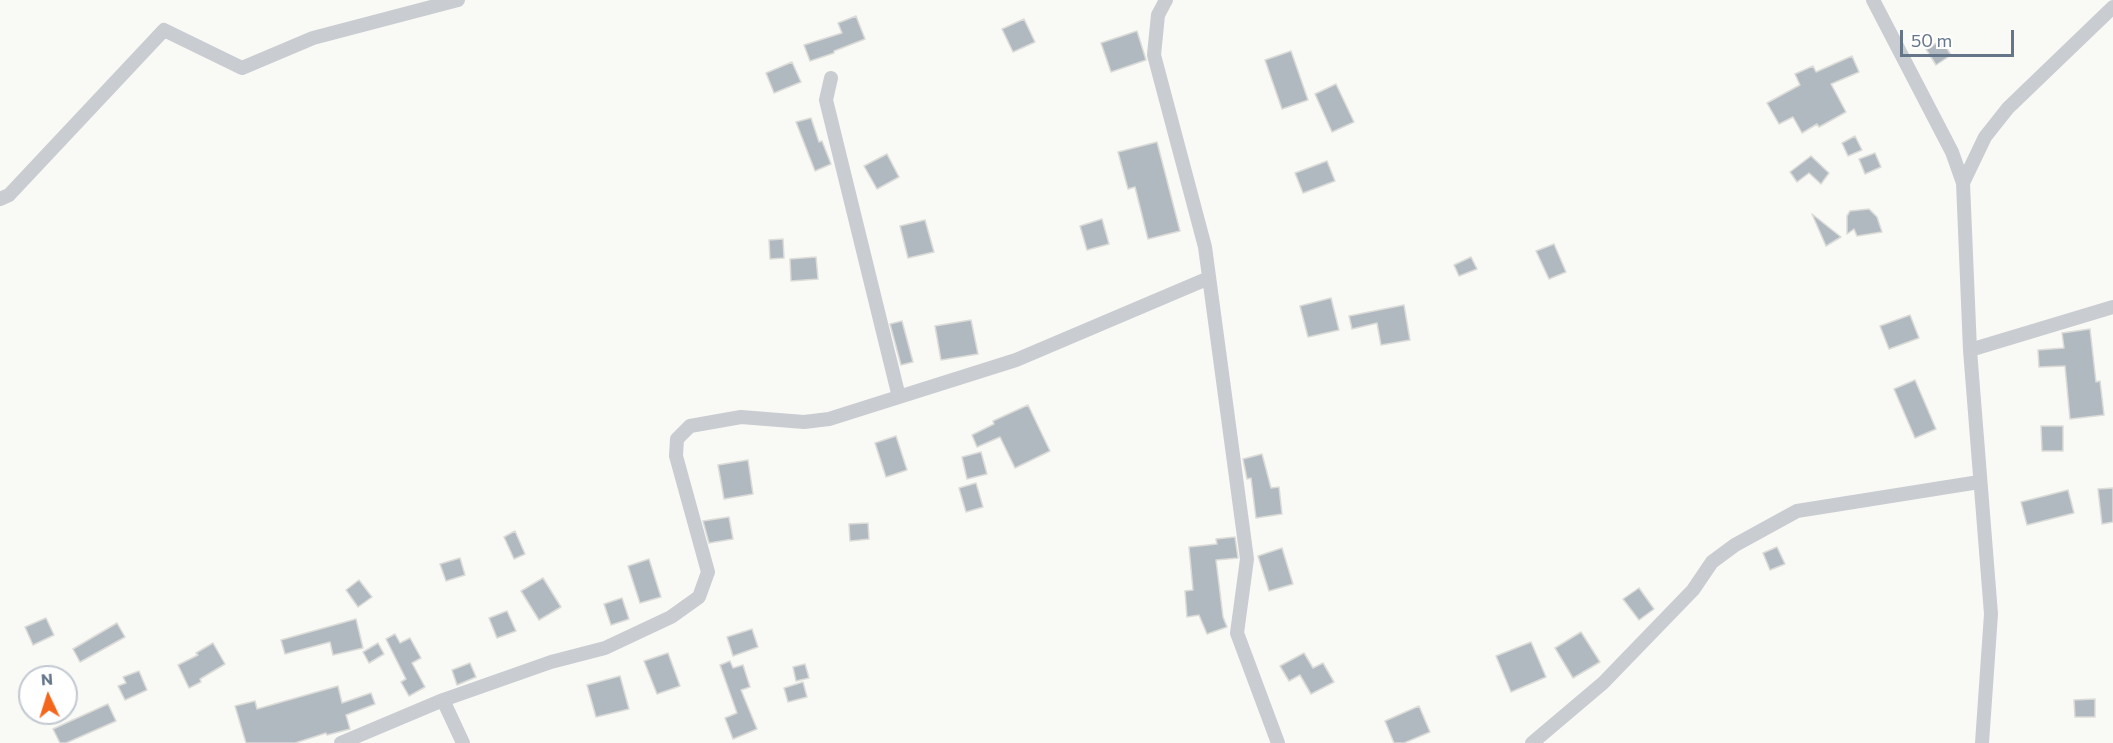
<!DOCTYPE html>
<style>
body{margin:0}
#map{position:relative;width:2113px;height:743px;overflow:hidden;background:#f9f9f6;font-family:Commissioner,sans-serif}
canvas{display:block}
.north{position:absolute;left:18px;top:665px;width:60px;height:60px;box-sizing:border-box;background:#fff;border:2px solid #c1c8d0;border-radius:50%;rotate:356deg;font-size:16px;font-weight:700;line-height:24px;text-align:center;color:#65768a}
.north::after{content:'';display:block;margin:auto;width:21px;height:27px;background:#f4661c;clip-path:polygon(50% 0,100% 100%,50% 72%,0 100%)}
.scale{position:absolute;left:1900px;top:30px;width:114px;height:27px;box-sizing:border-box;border:3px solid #65768a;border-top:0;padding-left:8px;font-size:18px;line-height:21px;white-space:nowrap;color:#65768a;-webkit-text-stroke:4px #fff;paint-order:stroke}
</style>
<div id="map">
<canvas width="2113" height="743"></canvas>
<div class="north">N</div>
<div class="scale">50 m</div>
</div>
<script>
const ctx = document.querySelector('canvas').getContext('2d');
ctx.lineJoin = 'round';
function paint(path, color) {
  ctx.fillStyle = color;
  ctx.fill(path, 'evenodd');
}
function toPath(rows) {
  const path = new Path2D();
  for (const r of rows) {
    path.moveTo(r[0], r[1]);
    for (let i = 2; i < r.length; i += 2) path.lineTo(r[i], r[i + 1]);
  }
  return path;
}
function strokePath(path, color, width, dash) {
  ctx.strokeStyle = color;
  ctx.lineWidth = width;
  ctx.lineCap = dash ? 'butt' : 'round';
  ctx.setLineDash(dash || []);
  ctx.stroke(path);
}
const building = toPath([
 [856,16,865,39,834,51,834,53,810,61,804,45,842,33,838,23,856,16],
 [1024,19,1035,42,1013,52,1002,29,1024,19],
 [1137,31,1146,60,1111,72,1101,43,1137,31],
 [1942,40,1951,55,1936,65,1926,49,1942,40],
 [1291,51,1308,100,1282,109,1265,60,1291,51],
 [1852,56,1859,72,1831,84,1846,112,1819,127,1817,124,1802,133,1793,117,1779,124,1767,103,1800,85,1795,74,1813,66,1816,72,1852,56],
 [792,62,801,82,774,93,766,73,792,62],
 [1336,84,1354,122,1332,132,1315,94,1336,84],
 [811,118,819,142,822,141,831,164,815,171,796,122,811,118],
 [1855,136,1862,150,1848,156,1842,143,1855,136],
 [1157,142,1180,231,1148,239,1135,187,1128,189,1118,152,1157,142],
 [1875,153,1881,167,1865,174,1859,159,1875,153],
 [887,154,899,177,877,189,864,166,887,154],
 [1811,156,1829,173,1821,184,1809,173,1797,182,1790,172,1811,156],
 [1327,161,1335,181,1303,193,1295,173,1327,161],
 [1869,209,1877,217,1882,232,1857,236,1854,229,1847,234,1847,216,1850,211,1869,209],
 [1812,214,1841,237,1826,246,1812,214],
 [1102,219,1109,244,1087,250,1080,226,1102,219],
 [925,220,934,252,908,258,900,226,925,220],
 [783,239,784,258,770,259,769,240,783,239],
 [1554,244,1566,272,1549,279,1536,251,1554,244],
 [816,257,818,279,791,281,790,259,816,257],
 [1471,257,1477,269,1459,276,1454,265,1471,257],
 [1331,298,1339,330,1308,337,1300,306,1331,298],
 [1404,305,1410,340,1381,345,1377,323,1352,329,1349,316,1404,305],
 [1910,315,1919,338,1889,349,1880,326,1910,315],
 [971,320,978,354,941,360,935,326,971,320],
 [902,321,913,362,901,365,890,324,902,321],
 [2090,329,2096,382,2100,381,2104,415,2070,419,2065,366,2039,367,2038,350,2064,348,2062,333,2090,329],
 [1915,380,1936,429,1915,438,1894,389,1915,380],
 [1028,405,1050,451,1015,468,1000,437,977,447,972,435,994,424,993,421,1028,405],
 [2041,426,2063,426,2063,451,2042,451,2041,426],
 [896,436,907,470,886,477,875,443,896,436],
 [981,452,987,474,967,479,962,457,981,452],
 [1262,454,1271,488,1279,487,1282,514,1256,518,1251,478,1247,479,1243,459,1262,454],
 [748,460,753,494,724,499,718,465,748,460],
 [976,483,983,507,966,512,959,488,976,483],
 [2113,488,2113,522,2102,524,2098,489,2113,488],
 [2068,490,2074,513,2027,525,2021,502,2068,490],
 [729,517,733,539,709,543,703,521,729,517],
 [868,523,869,539,850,541,849,524,868,523],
 [515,531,525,554,514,559,504,537,515,531],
 [1235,537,1238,558,1216,560,1223,617,1227,627,1207,634,1199,615,1187,617,1185,591,1193,590,1189,547,1217,544,1216,539,1235,537],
 [1777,547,1785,564,1770,570,1763,553,1777,547],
 [1282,548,1293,584,1269,591,1258,556,1282,548],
 [460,558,465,575,446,581,440,564,460,558],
 [649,559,661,597,640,603,628,566,649,559],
 [543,578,561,607,539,620,521,591,543,578],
 [359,580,372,597,358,607,346,590,359,580],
 [1639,588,1654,609,1639,620,1623,599,1639,588],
 [622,598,629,619,611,625,604,604,622,598],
 [507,611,516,631,497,638,489,618,507,611],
 [46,618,54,635,33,645,25,627,46,618],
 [356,619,363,648,333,655,330,642,285,654,281,640,356,619],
 [117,623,125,637,80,662,73,649,117,623],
 [752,629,758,647,733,656,727,637,752,629],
 [1581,632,1600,662,1573,678,1555,648,1581,632],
 [395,634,400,643,410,638,421,658,412,663,425,687,409,696,401,682,406,679,386,639,395,634],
 [1531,642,1546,677,1511,692,1496,656,1531,642],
 [213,643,225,664,200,679,201,682,189,688,178,665,198,655,196,653,213,643],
 [378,643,384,654,369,663,363,652,378,643],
 [668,653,680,686,657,694,644,661,668,653],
 [1304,653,1313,668,1323,663,1334,682,1311,694,1300,675,1289,681,1280,666,1304,653],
 [730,661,733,668,743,665,750,687,741,690,757,729,733,739,725,718,737,713,720,665,730,661],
 [470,663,476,677,457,685,452,670,470,663],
 [805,664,809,678,796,681,793,667,805,664],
 [139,671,147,690,125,700,118,686,126,683,123,677,139,671],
 [620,676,629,709,596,717,587,685,620,676],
 [803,682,807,697,788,702,784,688,803,682],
 [338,686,342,703,371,693,375,704,346,715,350,729,327,735,326,733,295,743,246,743,235,706,255,701,257,709,338,686],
 [2095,699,2095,717,2075,717,2074,700,2095,699],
 [108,704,116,721,66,743,60,743,53,729,108,704],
 [1419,706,1430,732,1404,743,1394,743,1385,721,1419,706]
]);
paint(building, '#b1b9c0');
strokePath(building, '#dbdbd8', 1.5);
strokePath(toPath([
 [1166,0,1158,15,1154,55,1205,247,1247,559,1237,633,1278,743],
 [1873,0,1952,152,1963,183,1970,350,1991,614,1982,743],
 [831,78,826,100,899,397],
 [1963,183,1985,137,2008,108,2113,7],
 [0,199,9,195,164,30,242,68,313,38,458,0],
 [1970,350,2113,307],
 [443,700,551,662,605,648,671,617,699,597,708,572,676,456,677,439,690,426,741,417,804,422,829,419,1016,360,1209,278],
 [341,743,443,700,463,743],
 [1532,743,1603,683,1693,590,1712,562,1735,545,1797,511,1979,482]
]), '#c9ccd0', 14);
</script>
